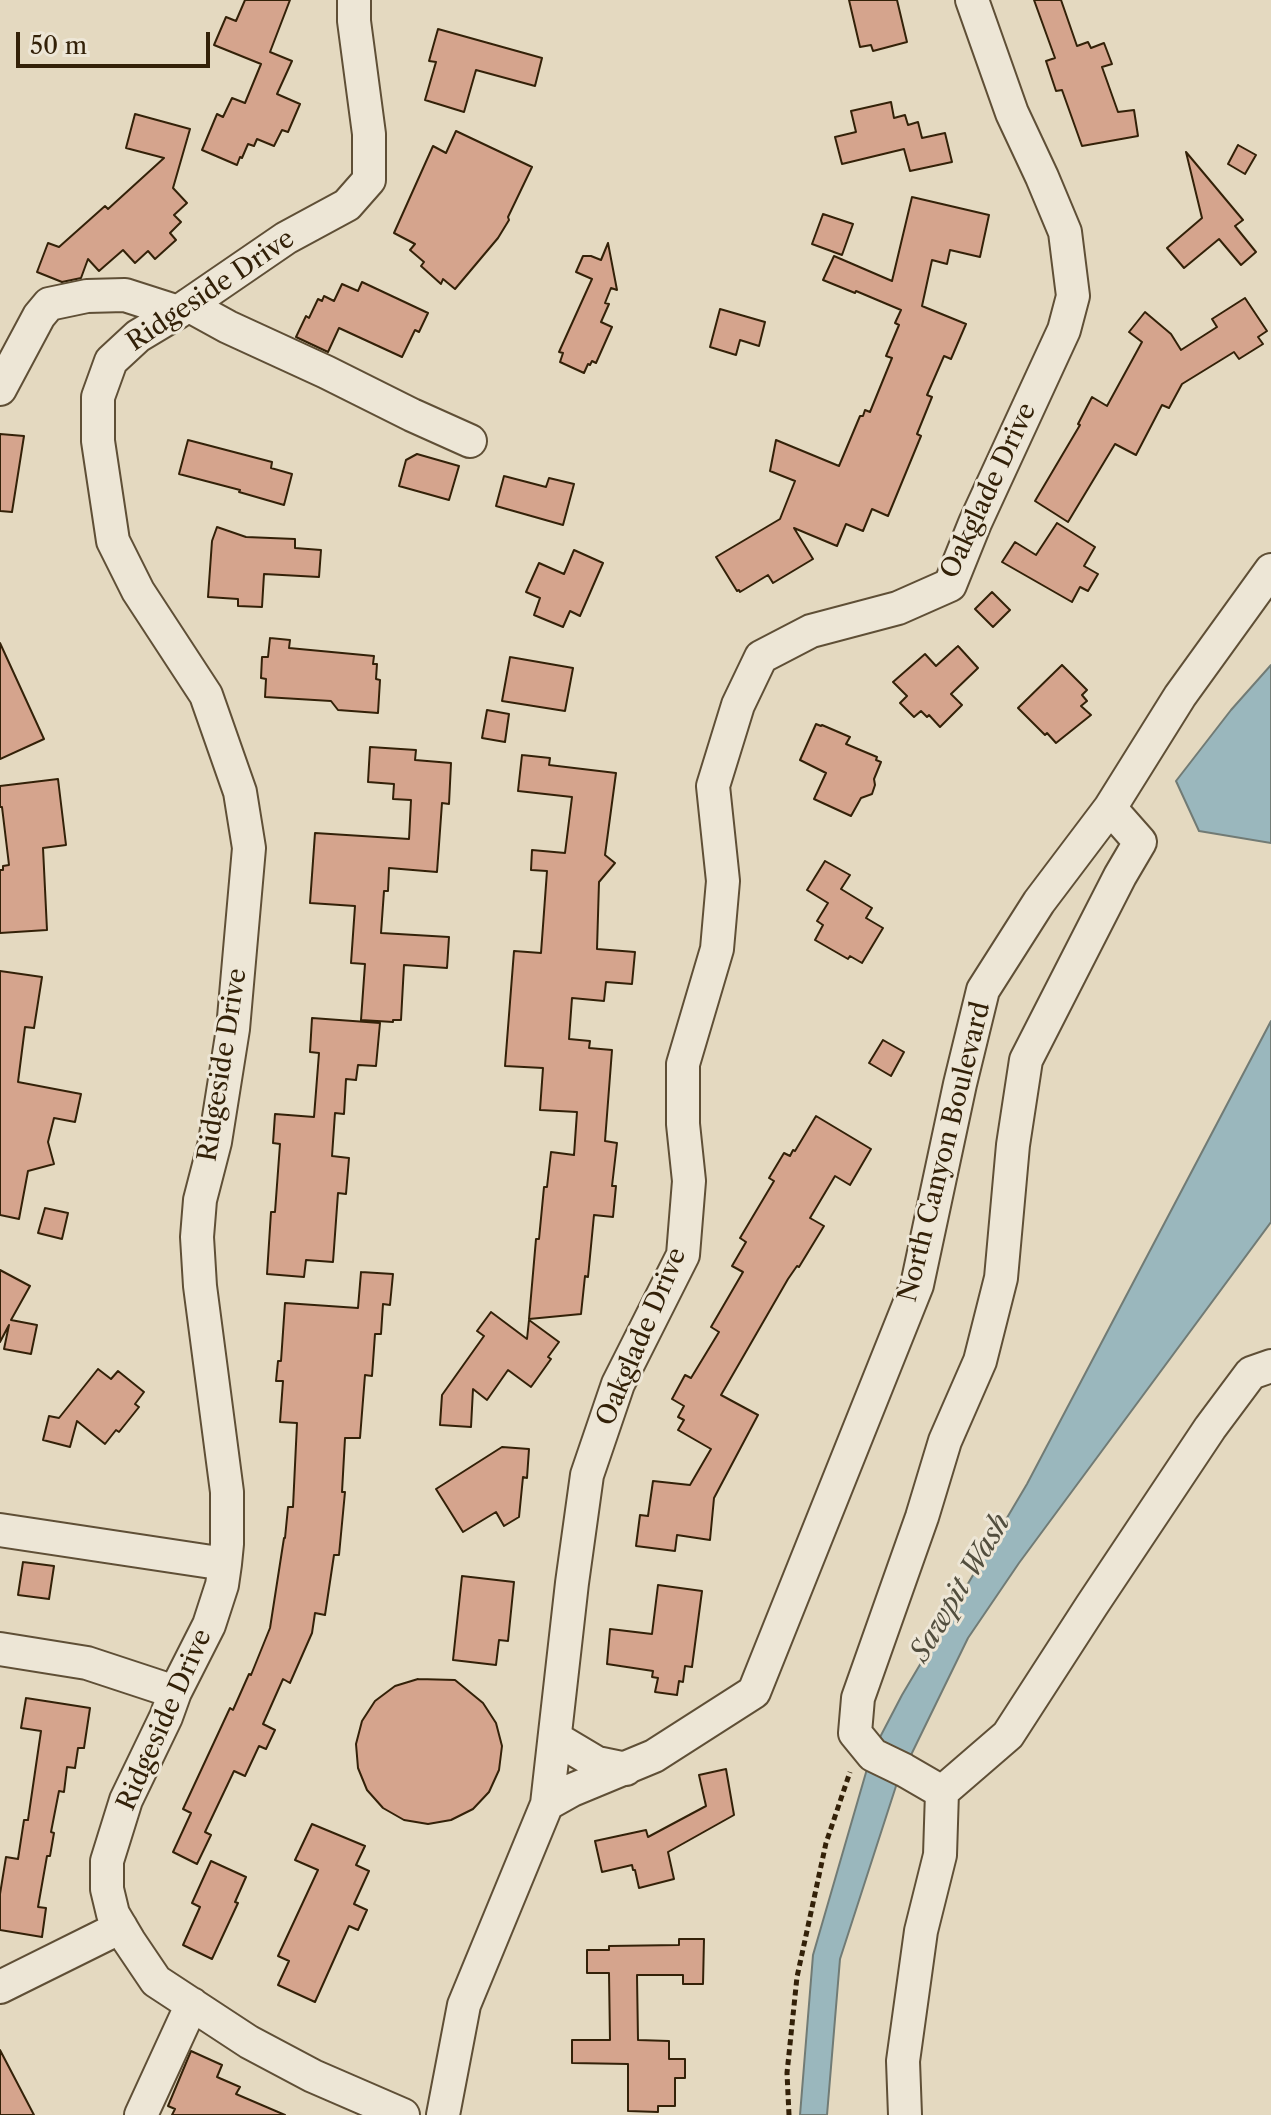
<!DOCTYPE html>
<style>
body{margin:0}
#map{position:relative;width:1271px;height:2115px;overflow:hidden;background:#e4d9c0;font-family:"Libre Caslon Text",serif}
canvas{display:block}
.scale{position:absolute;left:16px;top:32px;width:194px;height:36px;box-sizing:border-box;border:4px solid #332108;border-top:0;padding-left:10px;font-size:24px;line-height:28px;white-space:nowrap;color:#332108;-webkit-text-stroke:6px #ede6d6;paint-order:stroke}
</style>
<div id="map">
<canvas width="1271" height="2115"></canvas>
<div class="scale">50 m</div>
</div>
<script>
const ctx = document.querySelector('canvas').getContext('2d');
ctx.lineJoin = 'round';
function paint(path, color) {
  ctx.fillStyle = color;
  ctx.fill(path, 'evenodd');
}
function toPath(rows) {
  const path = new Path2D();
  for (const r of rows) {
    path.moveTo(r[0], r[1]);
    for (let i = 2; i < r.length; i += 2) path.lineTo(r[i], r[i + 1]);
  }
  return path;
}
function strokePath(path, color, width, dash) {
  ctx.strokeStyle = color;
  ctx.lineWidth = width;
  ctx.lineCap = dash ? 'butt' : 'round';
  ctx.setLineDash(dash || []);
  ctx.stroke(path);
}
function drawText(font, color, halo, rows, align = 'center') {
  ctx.font = font + ' "Libre Caslon Text",serif';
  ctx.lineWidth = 6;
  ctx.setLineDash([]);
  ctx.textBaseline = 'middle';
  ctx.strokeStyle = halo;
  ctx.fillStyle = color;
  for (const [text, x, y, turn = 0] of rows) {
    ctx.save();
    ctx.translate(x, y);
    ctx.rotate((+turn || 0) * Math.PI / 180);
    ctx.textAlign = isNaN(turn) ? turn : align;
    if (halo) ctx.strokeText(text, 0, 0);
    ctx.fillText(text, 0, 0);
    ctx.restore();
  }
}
const water = toPath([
 [1271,665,1271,843,1199,831,1176,781,1231,710,1271,665],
 [1271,1021,1271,1222,1019,1563,968,1638,910,1757,878,1741,902,1695,1027,1484,1271,1021],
 [867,1769,897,1783,840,1959,827,2115,800,2115,813,1955,867,1769]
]);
paint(water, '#9ab7bd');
strokePath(water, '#717b75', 2);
const building = toPath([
 [245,0,290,0,270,52,292,61,277,94,300,104,288,132,282,130,274,146,257,139,254,146,248,144,242,158,240,157,237,165,202,150,217,114,223,117,232,98,245,103,261,64,214,45,226,17,236,21,245,0],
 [849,0,897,0,907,42,873,51,871,45,860,47,849,0],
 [1034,0,1061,0,1077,46,1088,42,1091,48,1104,43,1112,64,1102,67,1118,112,1134,110,1138,136,1082,146,1062,90,1056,91,1046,61,1055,58,1034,0],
 [438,29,542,58,535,86,476,70,464,112,425,100,436,62,429,61,438,29],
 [891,102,894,118,905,115,908,125,918,122,922,138,945,133,952,162,910,171,904,149,842,164,835,137,856,132,851,111,891,102],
 [135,114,190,129,173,188,187,203,174,215,181,222,170,233,176,240,155,259,148,251,135,263,123,250,99,271,88,259,81,278,62,282,37,272,48,243,59,247,105,206,108,209,164,158,126,148,135,114],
 [456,131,532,167,508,217,509,220,498,238,455,289,443,279,441,284,421,266,424,262,410,250,415,244,394,233,433,146,446,153,456,131],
 [1238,145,1256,155,1245,174,1228,164,1238,145],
 [1186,152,1243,220,1235,226,1256,252,1241,265,1219,239,1184,268,1167,248,1202,218,1186,152],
 [912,197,989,215,980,257,950,250,947,264,932,260,922,306,966,324,951,359,944,356,927,395,932,397,917,434,921,436,888,516,872,509,863,531,846,524,837,546,794,528,813,559,773,583,768,575,740,592,739,590,737,591,716,557,780,519,795,481,770,471,776,440,839,466,860,416,863,416,865,410,870,412,892,358,886,356,899,325,895,323,901,310,856,291,855,293,823,280,834,256,892,281,912,197],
 [823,214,853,224,842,255,812,244,823,214],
 [608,243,617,290,611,288,605,303,609,304,601,322,612,327,596,363,592,361,590,365,588,364,584,373,560,362,563,353,559,352,592,279,576,272,583,256,591,256,601,260,608,243],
 [362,282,428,313,419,332,415,330,402,357,339,328,328,352,296,337,306,316,309,318,318,299,322,301,324,296,334,301,342,284,358,291,362,282],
 [1245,298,1267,331,1258,337,1263,344,1239,359,1234,352,1182,384,1169,408,1162,405,1136,455,1115,444,1068,522,1035,501,1080,425,1078,424,1092,397,1107,406,1142,342,1129,332,1145,312,1171,334,1181,350,1217,327,1212,319,1245,298],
 [720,309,765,322,759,346,740,340,736,355,710,347,720,309],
 [0,434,24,436,12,512,0,511,0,434],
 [188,440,272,462,271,468,292,474,284,505,239,492,240,490,179,474,188,440],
 [417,454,459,466,449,500,399,486,406,460,417,454],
 [504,476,546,487,549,478,574,484,563,525,496,506,504,476],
 [1057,523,1095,547,1084,566,1098,574,1088,591,1080,587,1072,602,1002,562,1015,542,1036,555,1057,523],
 [217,527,246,537,295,539,295,548,321,550,319,577,264,574,262,607,238,606,238,599,208,597,212,541,217,527],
 [574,550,603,563,580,616,570,611,563,627,534,615,540,598,526,592,539,563,564,574,574,550],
 [992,592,1010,610,993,627,975,609,992,592],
 [270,638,290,640,289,648,374,656,373,664,377,664,376,679,380,680,378,713,338,710,331,701,265,697,266,679,261,678,262,657,268,657,270,638],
 [0,643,44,739,0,759,0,643],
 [958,646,978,668,951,694,962,705,940,727,929,715,927,717,921,711,914,717,900,703,907,696,893,682,925,654,936,666,958,646],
 [510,657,573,668,565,711,502,701,510,657],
 [1062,665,1087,690,1082,695,1087,701,1081,706,1091,715,1056,743,1047,733,1045,735,1018,708,1062,665],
 [487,710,509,714,505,742,482,738,487,710],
 [816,724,821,726,822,725,850,737,846,744,877,757,876,760,881,762,874,779,875,785,872,794,861,798,851,816,814,799,826,773,800,760,816,724],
 [370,747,416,750,415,760,451,763,449,804,442,803,437,872,389,868,388,891,384,891,381,933,449,937,447,968,404,965,401,1020,393,1020,393,1022,361,1020,365,964,351,963,355,906,310,903,315,833,409,839,411,800,393,799,394,784,368,782,370,747],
 [522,755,550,758,549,765,616,773,605,855,615,863,599,882,597,949,635,952,632,984,606,982,604,1001,572,998,569,1039,590,1041,589,1048,612,1050,605,1141,617,1143,612,1186,616,1186,613,1217,594,1215,588,1277,585,1276,581,1314,529,1319,536,1239,539,1239,544,1187,547,1187,551,1152,574,1155,577,1112,540,1110,543,1068,505,1066,514,951,541,953,547,871,531,870,532,850,565,853,572,797,518,791,522,755],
 [58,779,66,845,43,848,47,930,0,933,0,870,3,870,3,866,9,865,2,807,0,807,0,786,58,779],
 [825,861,850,875,841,889,872,908,866,918,883,928,862,963,850,956,848,959,815,940,823,925,817,921,828,903,807,890,825,861],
 [0,971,42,977,34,1028,25,1027,18,1082,81,1094,75,1122,54,1118,48,1142,54,1164,28,1171,19,1219,0,1215,0,971],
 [312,1018,380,1023,376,1066,358,1065,356,1080,346,1079,344,1114,335,1113,332,1156,349,1158,346,1194,338,1193,333,1262,306,1260,304,1277,267,1274,271,1212,275,1212,280,1144,273,1143,275,1114,314,1117,319,1053,310,1052,312,1018],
 [883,1040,904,1052,891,1076,869,1063,883,1040],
 [816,1116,871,1149,850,1185,835,1176,810,1218,824,1226,799,1267,797,1266,788,1279,721,1395,758,1415,714,1498,710,1540,677,1535,675,1551,636,1546,640,1515,648,1516,653,1481,690,1485,711,1449,678,1430,684,1420,678,1417,684,1406,672,1399,685,1375,691,1378,719,1332,711,1327,743,1272,732,1266,746,1242,740,1238,774,1181,769,1178,784,1153,790,1156,793,1150,795,1151,816,1116],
 [45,1208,68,1213,62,1239,38,1233,45,1208],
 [0,1270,30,1286,11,1320,37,1325,31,1354,4,1349,9,1325,0,1342,0,1270],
 [361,1272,393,1274,390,1305,383,1304,381,1334,375,1334,372,1376,365,1375,360,1438,345,1438,342,1492,345,1492,339,1555,334,1555,325,1615,315,1613,312,1633,290,1683,283,1679,263,1724,275,1730,266,1749,259,1746,245,1776,234,1771,205,1832,211,1835,197,1864,173,1852,191,1813,183,1809,230,1708,233,1710,249,1674,251,1675,270,1628,284,1538,285,1538,288,1507,293,1507,297,1423,280,1422,283,1381,276,1381,278,1361,281,1361,285,1303,358,1308,361,1272],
 [491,1312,527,1339,529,1320,559,1342,548,1357,551,1359,531,1387,508,1370,487,1400,473,1389,471,1427,440,1425,442,1395,484,1336,477,1331,491,1312],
 [98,1369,111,1379,118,1371,144,1392,135,1404,139,1407,119,1432,116,1430,105,1444,77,1421,70,1447,43,1440,49,1416,59,1418,98,1369],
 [502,1447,529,1449,527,1478,523,1477,519,1517,504,1526,496,1512,463,1532,436,1489,502,1447],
 [23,1562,54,1566,49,1599,18,1595,23,1562],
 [462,1576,514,1582,508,1641,499,1640,496,1665,453,1660,462,1576],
 [658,1585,702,1591,692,1667,685,1666,683,1682,679,1681,677,1695,655,1692,658,1678,652,1677,653,1671,607,1664,610,1629,652,1634,658,1585],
 [418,1679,455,1680,483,1703,496,1723,502,1746,499,1770,489,1792,473,1809,451,1820,428,1824,404,1820,383,1808,367,1790,358,1768,356,1744,362,1721,375,1701,395,1686,418,1679],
 [26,1698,90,1708,84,1748,78,1748,75,1768,67,1767,64,1792,59,1791,51,1832,54,1833,50,1856,47,1856,38,1907,46,1908,42,1937,0,1930,0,1894,6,1857,18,1859,24,1820,28,1820,41,1731,21,1728,26,1698],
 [726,1769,734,1815,668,1852,674,1879,639,1888,635,1870,633,1870,632,1865,602,1872,595,1841,646,1830,648,1837,706,1806,699,1775,726,1769],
 [312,1824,365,1846,356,1865,369,1871,354,1904,367,1910,358,1930,349,1926,315,2002,278,1985,289,1961,278,1956,318,1870,295,1860,312,1824],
 [211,1861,246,1877,235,1902,238,1903,212,1959,183,1945,200,1907,192,1903,211,1861],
 [679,1939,704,1939,703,1984,683,1984,683,1975,637,1975,638,2040,669,2041,669,2059,685,2059,685,2078,675,2078,675,2106,658,2106,658,2112,628,2111,628,2064,572,2063,572,2040,610,2040,609,1973,587,1973,587,1950,609,1950,609,1946,679,1945,679,1939],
 [0,2050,34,2115,0,2115,0,2050],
 [191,2051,222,2065,217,2077,240,2087,236,2094,285,2115,172,2115,175,2109,168,2106,191,2051]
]);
paint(building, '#d5a48d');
strokePath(building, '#332108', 2);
const minor = toPath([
 [354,0,354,21,369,134,369,180,347,205,286,238,178,312,138,336,111,361,98,397,98,441,113,541,138,591,206,695,240,792,249,848,233,1029,215,1142,200,1200,197,1237,200,1286,227,1492,227,1544,225,1564,222,1585,209,1625,175,1692,166,1717,126,1800,107,1861,107,1889,113,1914,129,1941,156,1981,249,2042,313,2076,403,2115],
 [188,305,228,327,326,372,412,415,470,441],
 [0,389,39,316,49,304,87,296,125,295,178,312],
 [0,1530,225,1564],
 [0,1649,87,1663,175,1692],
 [555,1738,597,1763,626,1769],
 [942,1792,1008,1735,1092,1605,1210,1428,1251,1373,1271,1366],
 [547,1804,572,1790,654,1756,754,1692,917,1285,960,1084,983,990,1039,902,1110,808,1180,696,1271,570],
 [0,1987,121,1927],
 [141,2115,192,2004],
 [443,2115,464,2005,547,1804,572,1583,587,1475,618,1384,683,1255,689,1181,683,1124,683,1064,717,949,723,881,713,786,738,705,761,657,811,631,898,608,950,585,975,523,1064,330,1073,296,1065,232,1042,177,1012,113,972,0],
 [905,2115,903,2061,921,1931,940,1855,942,1792,904,1770,873,1755,855,1733,858,1698,922,1517,945,1441,980,1361,1001,1278,1013,1145,1026,1060,1120,876,1140,842,1110,808]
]);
strokePath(minor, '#5f4f36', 36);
strokePath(toPath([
 [789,2115,787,2073,797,1977,826,1843,850,1772]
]), '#332108', 5, [6, 4]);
strokePath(minor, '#ede6d6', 32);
drawText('26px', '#332108', '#ede6d6', [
 ["Ridgeside Drive",211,291,-34],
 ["Oakglade Drive",989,491,-65],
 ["Ridgeside Drive",223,1065,-81],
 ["North Canyon Boulevard",945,1152,-76],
 ["Oakglade Drive",642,1337,-67],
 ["Ridgeside Drive",165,1720,-66]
]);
drawText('italic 28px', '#524e3e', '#ede6d6', [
 ["Sawpit Wash",961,1588,-59]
]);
</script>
